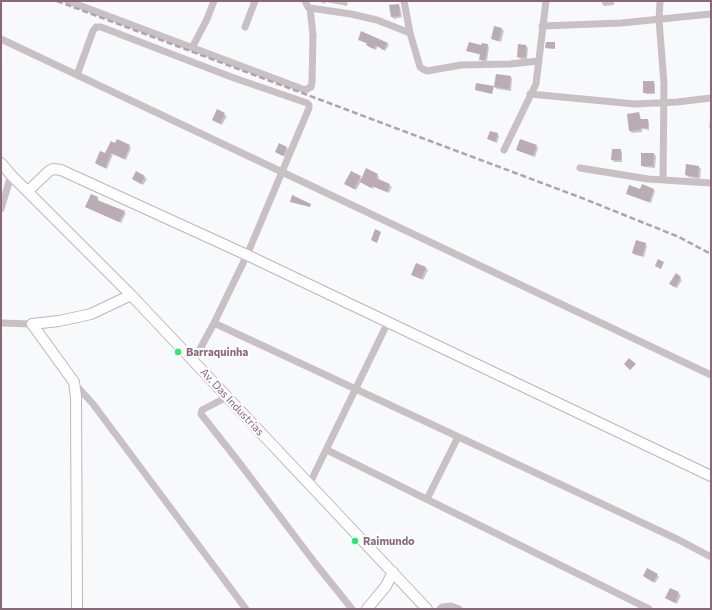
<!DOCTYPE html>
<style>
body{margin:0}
#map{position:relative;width:712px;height:610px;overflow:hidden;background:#f7f9fa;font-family:Commissioner,sans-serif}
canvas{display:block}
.frame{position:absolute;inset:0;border:2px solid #8a6775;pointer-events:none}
</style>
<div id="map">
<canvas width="712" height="610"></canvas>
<div class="frame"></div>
</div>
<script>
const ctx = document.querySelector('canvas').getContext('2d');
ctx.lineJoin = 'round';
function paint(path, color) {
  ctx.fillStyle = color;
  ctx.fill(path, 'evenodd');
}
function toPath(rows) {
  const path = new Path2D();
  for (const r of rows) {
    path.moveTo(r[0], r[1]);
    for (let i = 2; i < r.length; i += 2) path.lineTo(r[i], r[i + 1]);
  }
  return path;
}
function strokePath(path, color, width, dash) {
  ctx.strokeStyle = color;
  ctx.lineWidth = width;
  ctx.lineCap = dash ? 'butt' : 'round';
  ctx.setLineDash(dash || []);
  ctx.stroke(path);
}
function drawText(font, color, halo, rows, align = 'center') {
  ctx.font = font + ' Commissioner,sans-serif';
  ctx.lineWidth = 4;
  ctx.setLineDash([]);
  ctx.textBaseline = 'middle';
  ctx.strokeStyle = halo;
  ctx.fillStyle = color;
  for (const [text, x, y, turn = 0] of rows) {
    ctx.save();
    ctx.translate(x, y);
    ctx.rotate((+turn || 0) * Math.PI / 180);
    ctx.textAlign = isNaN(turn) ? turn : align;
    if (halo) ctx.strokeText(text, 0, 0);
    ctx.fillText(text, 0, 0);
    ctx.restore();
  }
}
paint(toPath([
 [319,1,346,1,348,4,347,6,326,2,325,4],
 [602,1,614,1,614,5,604,6,602,4],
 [398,5,400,7,402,17,394,19,392,17],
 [502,29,504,31,501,42,494,40,492,38],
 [359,40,387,44,389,45,385,51,378,46,376,50,369,47,368,44],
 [487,45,489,47,487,61,482,61,480,59,481,55,467,51],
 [526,46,528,48,527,59,520,59,518,57],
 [511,77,512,79,511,91,497,89,495,87],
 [653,82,655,84,655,94,646,94,644,92],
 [217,111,227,116,222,125,213,120],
 [639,113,640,115,641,120,648,120,649,122,649,130,642,129,642,132,632,133,630,131],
 [710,119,711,119,711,129,709,127],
 [497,134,499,136,497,143,488,139],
 [117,140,131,148,126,160,113,154,107,169,98,165,96,163,115,144],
 [536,146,538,148,535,157,519,151,517,149],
 [287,148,289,150,285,157,276,152],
 [620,150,622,152,622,162,614,162,612,160],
 [654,154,656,156,655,168,644,167,642,165],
 [699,167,701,169,700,179,688,177,686,175],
 [137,172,147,179,143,185,133,179],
 [377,175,379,177,378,180,392,187,389,193,374,187,373,189,361,182,356,190,345,184,360,177,362,179],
 [641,190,654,190,655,191,651,203,629,195],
 [97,198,99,200,98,201,126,213,121,223,86,207],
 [645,244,647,246,644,257,635,255,633,253],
 [426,268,428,270,423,280,412,274],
 [680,278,682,280,677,288,672,286],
 [657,575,659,577,655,583,646,578],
 [670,589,681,595,677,604,666,598]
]), '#0003');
paint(toPath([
 [399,4,400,16,391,17,389,5],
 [494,26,502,28,499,41,491,39],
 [361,31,388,43,383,50,376,45,374,49,366,45,367,43,358,40],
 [469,42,481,45,482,43,488,44,485,60,479,60,480,54,466,51],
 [546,42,555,42,555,49,545,48],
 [518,44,526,45,526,57,517,57],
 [496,74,511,76,509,89,494,87],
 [643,81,654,81,654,93,643,93],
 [476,83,494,86,492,94,475,90],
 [217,109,225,113,220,124,212,120],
 [639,112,640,119,648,119,648,128,640,128,641,130,629,131,627,114],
 [490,131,498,133,495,142,487,139],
 [117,139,130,145,124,159,111,153,105,168,95,163,100,151,105,153,111,141,115,143],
 [520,139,537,145,533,156,516,150],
 [279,143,287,147,283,156,275,152],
 [612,149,621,149,621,160,611,160],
 [641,153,654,153,653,166,641,166],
 [686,164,699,166,698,177,685,175],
 [366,168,378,174,376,178,390,184,387,192,372,186,371,188,360,182],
 [136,171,145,176,141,184,132,179],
 [351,171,361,176,354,189,344,184],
 [642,184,654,189,649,202,626,194,629,185,640,189],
 [91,194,98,197,97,200,125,211,119,222,85,207],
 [292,195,311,204,310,207,290,202],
 [375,229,381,232,377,243,371,240],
 [636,240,646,243,642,256,632,253],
 [658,259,664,262,661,269,655,266],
 [416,263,426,267,421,279,411,275],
 [676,273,681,277,675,287,669,284],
 [629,358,636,364,630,370,624,364],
 [647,568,658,574,653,582,643,576],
 [670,588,679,592,675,603,665,598]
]), '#bbabb2');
const secondary = toPath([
 [1,163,11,175,131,295,182,349,427,609],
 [28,191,49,171,53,169,61,170,247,255,711,476],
 [32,324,74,382,76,397,77,609],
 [32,324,59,321,91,314,131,295],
 [367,609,386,586,393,572]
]);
strokePath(secondary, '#c0b4b9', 12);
strokePath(toPath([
 [68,1,305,90,311,87,312,82,313,35,310,8],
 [305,1,308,7,310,8,351,14,377,20,410,33],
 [404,1,410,33,420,67,423,69,427,71,461,65,510,64,539,61],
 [660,1,659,20,664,84,663,180],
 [542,26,621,23,711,14],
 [245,27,255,1],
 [1,39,711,375],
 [192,48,207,19,214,1],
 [77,75,93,31,96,27,101,27,234,78,307,103,309,105,309,108,247,255,214,323,193,362],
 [530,94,635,104,677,102,711,98],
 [504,150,536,84,546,1],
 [580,168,648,179,711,183],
 [1,209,11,175],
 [1,323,32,324],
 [214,323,581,494,679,540,711,557],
 [74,383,93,404,246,609],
 [227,397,202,410,201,414,238,461,315,563,352,609],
 [327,450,649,609],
 [309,485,388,322],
 [427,499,458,437],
 [440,609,442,607,451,606,459,609]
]), '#c9c0c3', 7);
strokePath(secondary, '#fff', 10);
strokePath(toPath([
 [57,1,582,198,679,237,711,254]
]), '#b1a3a9', 2.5, [6, 3]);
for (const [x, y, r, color] of [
 [178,352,4,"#23ee71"],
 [355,541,4,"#23ee71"]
]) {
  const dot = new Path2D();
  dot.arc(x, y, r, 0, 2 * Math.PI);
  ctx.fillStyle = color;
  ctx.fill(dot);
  strokePath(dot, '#fff', 1.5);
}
drawText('bold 11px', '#8a6775', '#fff', [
 ["Barraquinha",186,352],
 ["Raimundo",363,541]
], 'left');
drawText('11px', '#8a6775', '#fff', [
 ["Av. Das Industrias",232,402,47]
]);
</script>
